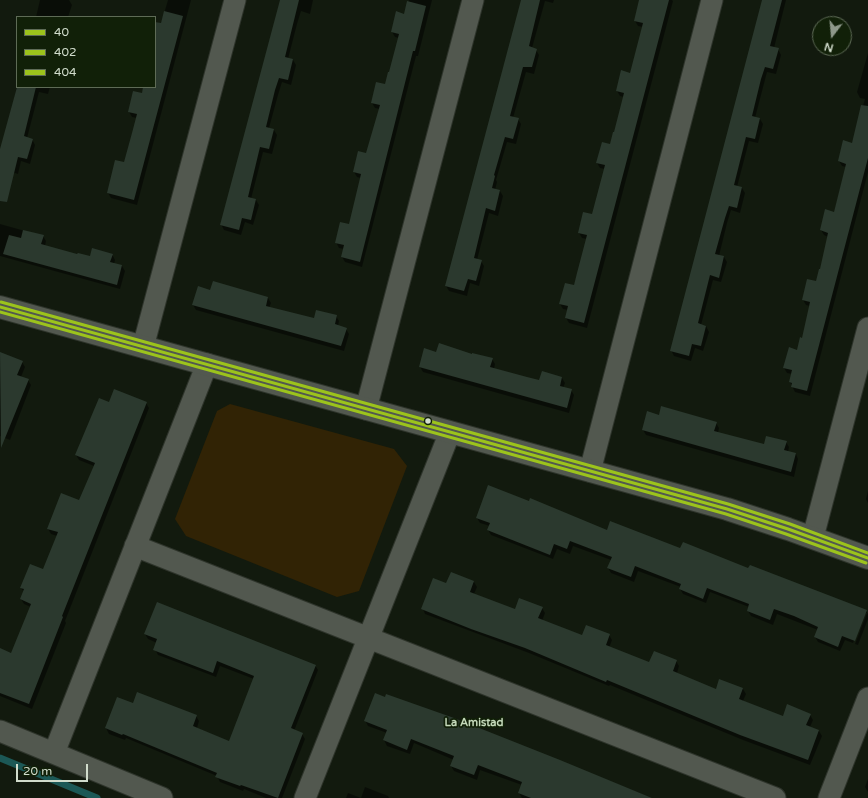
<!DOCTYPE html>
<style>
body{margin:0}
#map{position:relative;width:868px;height:798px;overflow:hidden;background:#121a0e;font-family:"Varela Round",sans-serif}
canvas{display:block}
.legend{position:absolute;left:16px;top:16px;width:140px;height:72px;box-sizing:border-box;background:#112008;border:1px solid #5e6b56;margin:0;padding:5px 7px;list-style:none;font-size:12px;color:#d1dccc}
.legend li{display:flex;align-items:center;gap:8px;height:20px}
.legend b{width:20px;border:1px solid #5e6b56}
.north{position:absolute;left:812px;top:16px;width:40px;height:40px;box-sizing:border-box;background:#112008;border:1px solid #5e6b56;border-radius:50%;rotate:196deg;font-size:11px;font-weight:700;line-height:16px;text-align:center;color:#d1dccc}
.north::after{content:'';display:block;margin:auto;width:14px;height:18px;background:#8e988a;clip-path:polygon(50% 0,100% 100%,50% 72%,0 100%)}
.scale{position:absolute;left:16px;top:764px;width:72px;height:18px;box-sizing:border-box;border:2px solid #d1dccc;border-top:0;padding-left:5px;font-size:12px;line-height:14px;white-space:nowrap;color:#d1dccc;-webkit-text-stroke:3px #112008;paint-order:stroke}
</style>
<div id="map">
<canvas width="868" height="798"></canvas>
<ul class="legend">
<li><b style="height:5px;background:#9cc31c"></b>40</li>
<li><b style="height:5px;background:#9cc31c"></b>402</li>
<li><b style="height:5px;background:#9cc31c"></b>404</li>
</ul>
<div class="north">N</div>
<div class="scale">20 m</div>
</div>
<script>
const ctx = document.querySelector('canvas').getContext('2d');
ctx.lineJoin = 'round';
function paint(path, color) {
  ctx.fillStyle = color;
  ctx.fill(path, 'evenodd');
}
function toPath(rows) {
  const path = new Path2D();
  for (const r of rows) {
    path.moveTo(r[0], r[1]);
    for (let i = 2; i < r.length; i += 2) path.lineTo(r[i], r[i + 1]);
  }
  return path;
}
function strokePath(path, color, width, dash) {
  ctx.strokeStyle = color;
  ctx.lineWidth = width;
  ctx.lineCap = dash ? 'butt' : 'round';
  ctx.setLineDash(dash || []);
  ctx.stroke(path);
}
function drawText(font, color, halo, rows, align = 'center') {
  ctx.font = font + ' "Varela Round",sans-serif';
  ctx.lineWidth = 3.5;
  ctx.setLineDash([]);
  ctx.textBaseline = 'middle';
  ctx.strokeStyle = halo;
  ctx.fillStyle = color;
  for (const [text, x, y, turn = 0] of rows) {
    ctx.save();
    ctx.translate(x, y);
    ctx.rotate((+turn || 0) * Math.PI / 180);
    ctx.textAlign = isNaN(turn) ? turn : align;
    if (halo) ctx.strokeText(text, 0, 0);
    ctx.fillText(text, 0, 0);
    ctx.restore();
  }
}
paint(toPath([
 [230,404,394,449,407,466,359,591,337,597,186,536,175,519,217,411]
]), '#312305');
paint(toPath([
 [40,0,69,0,72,5,68,17,36,17],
 [168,0,191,0,137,205,111,198,108,193,124,163,137,118,132,117,129,112,142,94,144,87,155,87,155,23,161,24],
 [281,0,313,0,310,14,301,11,297,24,288,59,293,60,296,65,291,85,282,82,278,95,269,128,274,130,277,135,272,154,263,152,251,199,256,200,259,205,253,225,245,222,241,235,224,230,221,224],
 [409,0,432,0,418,56,416,56,362,267,345,262,342,257,344,249,339,248,336,242,350,225,361,178,357,177,354,172,367,154,380,109,375,108,372,103,386,85,399,38,395,37,392,32,405,15],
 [522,0,554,0,553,3,545,1,532,48,536,50,539,55,534,74,526,72,513,118,518,119,521,124,516,144,507,142,496,180,497,182,495,190,500,191,503,196,498,216,489,213,477,260,481,261,484,266,479,286,470,283,467,296,449,291,446,286],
 [650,0,672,0,673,1,587,328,569,323,566,318,568,310,563,309,560,304,574,286,587,239,582,238,579,233,593,216,605,169,600,168,597,163,611,145,624,97,620,96,617,91,630,74,643,27,638,26,635,21],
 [763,0,786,0,774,48,778,49,781,55,776,74,767,72,755,118,760,119,763,124,758,143,749,141,737,187,742,188,745,193,740,213,731,210,727,223,719,256,724,257,727,262,721,282,713,280,701,325,706,326,709,332,703,351,695,348,691,361,674,356,671,350],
 [868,53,868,172,810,396,795,392,790,382,792,374,787,373,784,368,798,351,803,339,810,306,806,305,803,300,816,283,821,271,828,237,824,235,821,230,834,213,846,167,842,166,839,161,852,144,856,131,865,99,860,98,857,92],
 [17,87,50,87,48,94,39,92,27,138,32,139,35,145,30,164,21,161,18,174,0,168,0,153],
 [0,224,43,236,46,241,45,246,90,258,112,254,115,260,114,264,122,266,125,271,120,289,0,256],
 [210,291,268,298,271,303,269,308,315,320,336,316,339,321,338,326,346,329,349,334,344,351,196,310,193,305],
 [0,353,22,362,25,367,21,377,28,380,31,385,10,440,0,436],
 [437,353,473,355,492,359,495,364,494,369,540,381,562,378,565,383,563,388,571,390,574,395,569,413,423,372,420,367],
 [146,403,149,408,65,621,66,623,32,709,0,696,0,650,11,654,31,607,24,604,21,599,24,592,21,588,44,571,57,536,51,534,48,529,80,501,94,466,79,460,76,455,110,404],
 [647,412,659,416,716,423,719,428,718,433,764,445,786,442,789,447,788,452,796,454,798,459,794,477,646,435,643,430],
 [868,491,868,503,866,499],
 [477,518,608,531,681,549,749,570,866,611,868,614,868,619,858,645,855,644,867,613,865,613,853,643,845,640,840,651,818,642,815,637,818,630,777,614,773,625,751,616,748,611,749,607,710,592,706,603,683,594,680,589,681,587,638,571,634,582,611,573,608,568,611,560,573,546,570,554,557,549,553,559,491,535,488,530,490,526,480,523],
 [451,573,474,582,477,587,474,594,515,610,542,608,545,613,542,621,583,636,609,635,612,640,609,648,650,663,676,661,679,666,677,673,716,690,743,689,746,694,743,701,783,717,810,715,813,720,810,727,819,731,822,736,810,765,743,740,610,685,609,686,529,653,425,614,423,609,447,585],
 [145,634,315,665,318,670,294,731,302,734,305,739,282,798,266,798,244,789,243,791,220,782,217,776,126,738,125,740,109,734,106,728,134,705,196,716,199,721,197,728,230,742,254,679,220,666,216,677,158,655,155,649,157,643,148,639],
 [365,720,560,761,652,798,522,798,519,793,522,785,480,770,477,780,454,771,451,766,454,760,414,743,410,754,387,746,384,740,387,733,368,726],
 [868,779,868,792,865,787],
 [365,787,388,796,389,798,361,798],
 [348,793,361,798,346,798]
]), '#0007');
strokePath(toPath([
 [0,758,97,798]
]), '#1c5856', 7);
paint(toPath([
 [280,0,299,0,285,57,293,59,288,80,279,78,275,90,266,127,274,129,269,149,260,147,248,197,256,199,251,220,242,218,239,230,220,225],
 [521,0,540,0,529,46,537,49,532,67,523,67,510,116,519,118,513,139,505,137,494,175,495,176,492,188,500,190,495,211,486,208,474,258,482,260,476,281,468,279,464,291,445,286],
 [639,0,669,0,584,323,565,318,568,306,559,304,565,283,574,285,577,273,587,235,578,233,583,212,592,214,605,165,596,163,602,142,610,144,613,132,614,132,624,93,616,91,621,70,630,73,643,23,634,21],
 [762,0,782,0,770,46,779,48,773,69,765,67,761,79,752,116,760,118,755,139,746,137,734,185,742,187,737,208,729,206,725,218,715,254,724,256,719,278,710,275,698,323,706,326,701,346,692,344,689,356,670,351],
 [407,1,426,6,415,51,413,51,360,262,341,257,344,245,335,243,340,222,349,224,361,174,353,172,358,151,366,153,380,105,371,103,376,82,385,84,388,72,389,72,399,34,391,32,396,11,404,14],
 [164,11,183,16,134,200,107,193,115,160,124,162,132,133,137,114,128,112,133,91,142,93,143,87,155,87,155,22,161,23],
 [17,87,36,87,24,136,33,139,27,159,18,157,7,202,0,201,0,149],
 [861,105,868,106,868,158,807,391,791,387,792,383,789,382,792,370,783,368,789,347,797,350,800,337,802,338,810,302,802,300,807,279,816,281,819,269,820,269,828,233,820,230,825,209,834,212,846,164,838,161,843,140,852,143],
 [23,230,44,235,41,244,77,254,78,253,90,256,92,248,113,254,110,262,122,265,117,285,3,254,9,235,21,238],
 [213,281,268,297,266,306,314,318,316,310,337,315,335,324,347,328,341,346,192,305,198,286,210,290],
 [439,343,472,354,472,353,493,358,490,367,527,377,539,380,542,371,562,377,560,386,572,389,567,408,419,367,424,348,436,352],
 [0,352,23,361,17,375,29,379,1,448],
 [114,389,147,402,62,616,63,617,29,704,0,693,0,648,11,653,31,604,20,599,24,589,20,588,30,564,43,569,58,532,47,529,61,493,79,500,95,463,75,455,99,398,109,402],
 [661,406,717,422,714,431,764,444,766,436,787,441,784,450,796,453,791,472,642,430,647,411,659,415],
 [488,485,529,501,530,498,607,530,610,521,680,548,683,542,748,568,750,565,867,610,855,641,842,636,838,647,814,637,818,627,794,616,774,609,770,620,747,611,749,604,707,588,703,599,679,589,681,584,635,566,631,577,607,568,612,557,570,541,567,549,554,544,550,555,487,530,490,523,476,518],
 [451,572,474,581,470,592,515,609,519,598,543,607,538,618,582,635,586,625,610,634,606,645,649,662,654,651,677,660,673,671,716,689,719,679,743,688,739,699,783,716,787,704,811,714,806,725,819,730,808,760,740,735,607,680,606,682,525,648,471,629,421,609,433,578,446,583],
 [157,602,316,665,291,728,303,733,278,798,241,785,240,786,215,777,217,773,205,768,123,734,122,735,105,728,117,697,133,703,137,692,197,715,193,726,229,741,254,676,217,661,213,673,153,650,157,639,144,634],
 [375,693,385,697,386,694,454,718,560,760,652,798,531,798,518,793,522,782,478,765,474,775,450,766,454,756,411,739,407,750,383,740,387,730,364,721]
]), '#2b392e');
const street = toPath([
 [143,347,235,0],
 [366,409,473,0],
 [590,471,712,0],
 [813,537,868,328],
 [135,546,775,798],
 [0,731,162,798],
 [54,753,207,364],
 [305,798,450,432],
 [829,798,868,698]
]);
const secondary = toPath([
 [0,307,727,509,788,529,868,558]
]);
strokePath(street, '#2e342b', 23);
strokePath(secondary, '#2e342b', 24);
strokePath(street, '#52584f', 21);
strokePath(secondary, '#52584f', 22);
strokePath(toPath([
 [0,307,727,509,788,529,868,558]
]), '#9cc31c', 3);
strokePath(toPath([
 [0,312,726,514,786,534,866,563]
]), '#9cc31c', 3);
strokePath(toPath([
 [1,302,728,504,790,524,868,553]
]), '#9cc31c', 3);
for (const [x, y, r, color] of [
 [428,421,3.5,"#d1dccc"]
]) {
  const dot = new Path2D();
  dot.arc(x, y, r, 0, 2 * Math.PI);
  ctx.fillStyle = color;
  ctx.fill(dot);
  strokePath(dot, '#112008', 1.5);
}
drawText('bold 11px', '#c4d9ba', '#112008', [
 ["La Amistad",474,723]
]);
</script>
